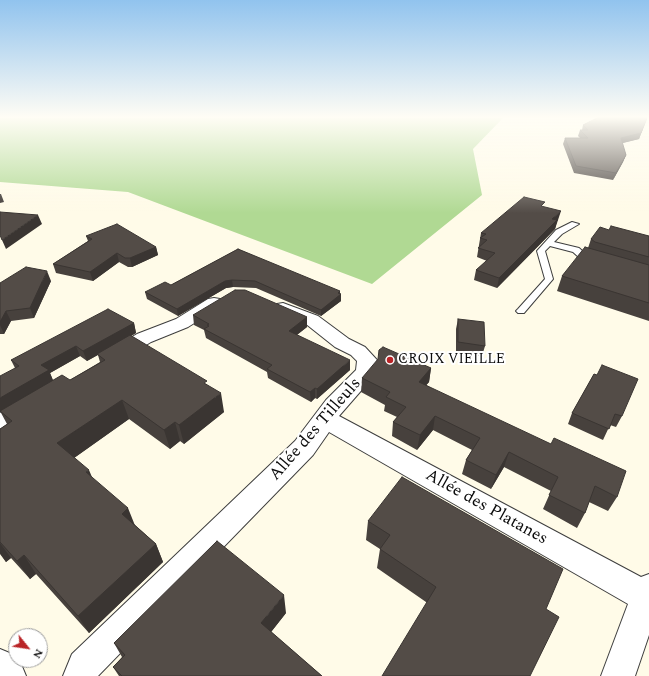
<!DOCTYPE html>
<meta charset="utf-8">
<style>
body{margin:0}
#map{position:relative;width:649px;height:676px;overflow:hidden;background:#fffbe8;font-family:Spectral,serif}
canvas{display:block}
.north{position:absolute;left:8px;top:628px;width:40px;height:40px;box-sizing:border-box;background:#fff;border:1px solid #9d9d9d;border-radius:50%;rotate:120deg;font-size:11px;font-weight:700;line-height:16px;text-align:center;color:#0b0b0b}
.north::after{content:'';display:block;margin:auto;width:14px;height:18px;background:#b92427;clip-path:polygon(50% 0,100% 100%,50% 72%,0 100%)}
</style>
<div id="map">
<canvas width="649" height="676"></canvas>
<div class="north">N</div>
</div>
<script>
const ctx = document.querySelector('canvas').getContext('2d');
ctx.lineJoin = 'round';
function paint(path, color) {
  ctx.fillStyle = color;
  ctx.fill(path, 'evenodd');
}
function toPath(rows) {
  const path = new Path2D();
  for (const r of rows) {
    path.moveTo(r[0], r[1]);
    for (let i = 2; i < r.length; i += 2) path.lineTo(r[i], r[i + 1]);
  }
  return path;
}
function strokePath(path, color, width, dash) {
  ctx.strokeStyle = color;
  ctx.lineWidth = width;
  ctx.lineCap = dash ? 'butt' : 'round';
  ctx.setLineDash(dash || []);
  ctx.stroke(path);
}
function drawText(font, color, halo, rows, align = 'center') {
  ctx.font = font + ' Spectral,serif';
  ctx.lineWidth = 4;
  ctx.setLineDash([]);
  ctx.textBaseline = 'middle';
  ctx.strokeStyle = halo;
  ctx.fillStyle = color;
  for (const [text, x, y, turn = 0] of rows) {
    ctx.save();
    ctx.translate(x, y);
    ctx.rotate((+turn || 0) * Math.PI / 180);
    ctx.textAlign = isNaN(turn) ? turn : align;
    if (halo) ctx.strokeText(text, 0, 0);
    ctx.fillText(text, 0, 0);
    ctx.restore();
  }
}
paint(toPath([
 [0,118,503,118,473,149,482,195,372,284,128,192,0,182]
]), '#b0d993');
const lane = toPath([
 [572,222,579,224,562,234,554,242,579,248,589,257,595,260,591,262,583,261,573,252,550,246,545,251,553,279,524,313,518,313,516,311,518,309,545,279,537,251,556,230,572,222]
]);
const street = toPath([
 [214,298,220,299,223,303,220,307,188,327,151,342,125,358,118,360,111,358,108,354,111,350,137,334,176,319,208,299,214,298],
 [283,303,318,316,349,339,365,347,377,360,376,372,373,377,339,416,641,577,649,574,649,635,635,676,601,676,628,604,329,432,313,455,98,676,63,676,72,654,295,441,326,400,356,370,357,361,351,355,335,347,306,324,277,312,274,308,277,304,283,303],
 [28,399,36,401,39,407,36,413,8,430,0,433,0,413,20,401,28,399],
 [0,649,12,654,21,664,26,676,0,676,0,649]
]);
strokePath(lane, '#3e3e3e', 2);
strokePath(street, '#3e3e3e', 2);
paint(lane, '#fff');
paint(street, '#fff');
paint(toPath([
 [647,118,639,139,622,143,626,155,623,162,613,180,574,173,563,144,565,138,580,138,578,136,580,130,582,130,583,125],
 [544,207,558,220,557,221,555,229,497,288,474,280,476,270,487,261,477,257,481,233],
 [609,230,649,236,649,321,557,291,562,276,588,248,591,239],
 [86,236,156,247,158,255,132,267,128,267,119,262,93,281,56,273,53,264,88,241],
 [238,249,341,294,341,301,321,316,256,288,233,287,226,288,178,316,147,299,145,292,171,285],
 [51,281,34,318,11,321,4,334,0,334,0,283],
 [193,315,307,317,307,327,297,335,350,370,317,399,315,398,311,402,268,378,267,372,206,338,204,330,194,325],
 [458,319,485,346,482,356,456,352,456,329],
 [134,323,136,333,131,336,207,385,224,412,184,444,180,441,170,449,129,419,74,458,135,525,156,544,163,562,89,633,36,574,30,579,11,558,6,562,0,554,0,429,7,424,0,411,15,368,11,360],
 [98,355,100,362,70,380,53,380,50,373,80,356,87,361],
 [431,368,429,382,426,385,617,497,608,511,589,502,585,513,577,528,543,509,551,491,504,467,491,489,462,474,466,460,472,450,433,430,417,450,392,436,393,422,397,417,384,411,385,405,361,392,362,378],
 [594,374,622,416,616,427,610,425,603,440,568,424,572,413],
 [368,521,546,609,426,602,377,568,380,549,366,540],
 [286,613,271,632,322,676,119,676,113,667,122,657,114,643]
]), '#47413d');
paint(toPath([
 [647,118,639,139,619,144,621,138],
 [626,155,623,162,613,180,616,173],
 [0,194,1,194,4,202,0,203],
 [561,211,555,229,497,288,499,278,552,219],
 [38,215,42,224,6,249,2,240],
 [156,247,158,255,132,267,130,258],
 [117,253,119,262,93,281,90,272],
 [47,271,51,281,34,318,30,308],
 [232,280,233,287,226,288,178,316,177,309,225,281],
 [340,291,340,295,341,294,341,301,321,316,321,310],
 [6,311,11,321,4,334,0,325,0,322],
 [307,317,307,327,290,340,289,331],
 [134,323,136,333,87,361,83,351],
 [76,346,80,356,50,373,53,381,0,411,0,398,41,365],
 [350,360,350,370,317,399,317,389],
 [431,368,429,382,417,396,419,382],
 [315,388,315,398,311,402,310,392],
 [221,393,224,412,184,444,179,425],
 [122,400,129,419,67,463,57,443],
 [435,416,433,430,417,450,420,435],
 [175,422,180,441,170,449,164,430],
 [509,452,504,467,491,489,496,475],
 [89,470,97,489,86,472],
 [128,508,136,528,122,514],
 [0,543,11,558,6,562,0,553],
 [156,544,163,562,89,633,78,616],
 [24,555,36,574,30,579,17,561],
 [284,595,286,613,264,641,261,623]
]), '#3a3532');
const building = toPath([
 [597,118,647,118,641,133,621,138,626,155,616,173,576,166,565,138,588,138,580,130,588,130,583,125,597,118],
 [524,197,545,202,541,206,561,211,552,219,557,220,499,278,476,270,495,253,478,248,487,240,480,238,486,234,481,233,524,197],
 [0,212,38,215,2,240,0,235,0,212],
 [117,224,156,247,130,258,125,258,117,253,90,272,53,264,92,239,86,236,117,224],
 [611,226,649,236,649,257,595,242,591,239,600,227,609,230,611,226],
 [585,247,649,265,649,303,562,276,585,247],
 [238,249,340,291,338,293,341,294,321,310,255,281,232,280,225,281,177,309,145,292,165,282,171,285,238,249],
 [26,267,47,271,30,308,6,311,0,322,0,283,26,267],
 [235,290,245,290,305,316,307,317,289,331,350,360,317,389,315,388,310,392,267,369,272,365,204,329,209,326,207,325,209,324,193,315,235,290],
 [108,309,134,323,83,351,76,346,41,365,49,370,0,398,0,376,19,366,11,360,108,309],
 [458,319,484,322,485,346,458,342,458,319],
 [130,335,207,381,204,383,221,393,179,425,175,422,164,430,122,400,57,443,89,470,86,472,128,508,122,514,156,544,78,616,24,555,17,561,0,542,0,429,12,421,0,411,62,375,70,380,105,360,97,354,130,335],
 [383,347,431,368,419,382,551,444,554,438,626,471,617,497,595,486,585,513,549,495,558,477,509,452,496,475,466,460,480,438,435,416,420,435,393,422,406,407,386,397,390,392,362,378,378,359,379,350,383,347],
 [602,365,638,379,622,416,615,414,609,429,572,413,594,374,597,375,602,365],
 [402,477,563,569,546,609,559,617,530,676,382,676,436,587,380,549,390,535,368,521,402,477],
 [217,541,284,595,261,623,322,676,122,676,113,667,125,655,114,643,217,541]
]);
paint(building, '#534c47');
strokePath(building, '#3a3532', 1);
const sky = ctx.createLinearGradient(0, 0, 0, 213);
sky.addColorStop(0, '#91c3ee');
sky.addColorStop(0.55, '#fffdf5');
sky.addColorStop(1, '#fffdf500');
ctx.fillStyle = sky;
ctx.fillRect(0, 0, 649, 213);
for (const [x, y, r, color] of [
 [390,360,4,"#b92427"]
]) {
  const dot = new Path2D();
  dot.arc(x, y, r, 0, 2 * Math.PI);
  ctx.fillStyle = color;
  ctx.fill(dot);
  strokePath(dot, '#fff', 1.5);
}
drawText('14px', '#0b0b0b', '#fff', [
 ["CROIX VIEILLE",398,360]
], 'left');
drawText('17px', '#0b0b0b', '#fff', [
 ["Allée des Tilleuls",316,430,-49],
 ["Allée des Platanes",486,508,29]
]);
</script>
